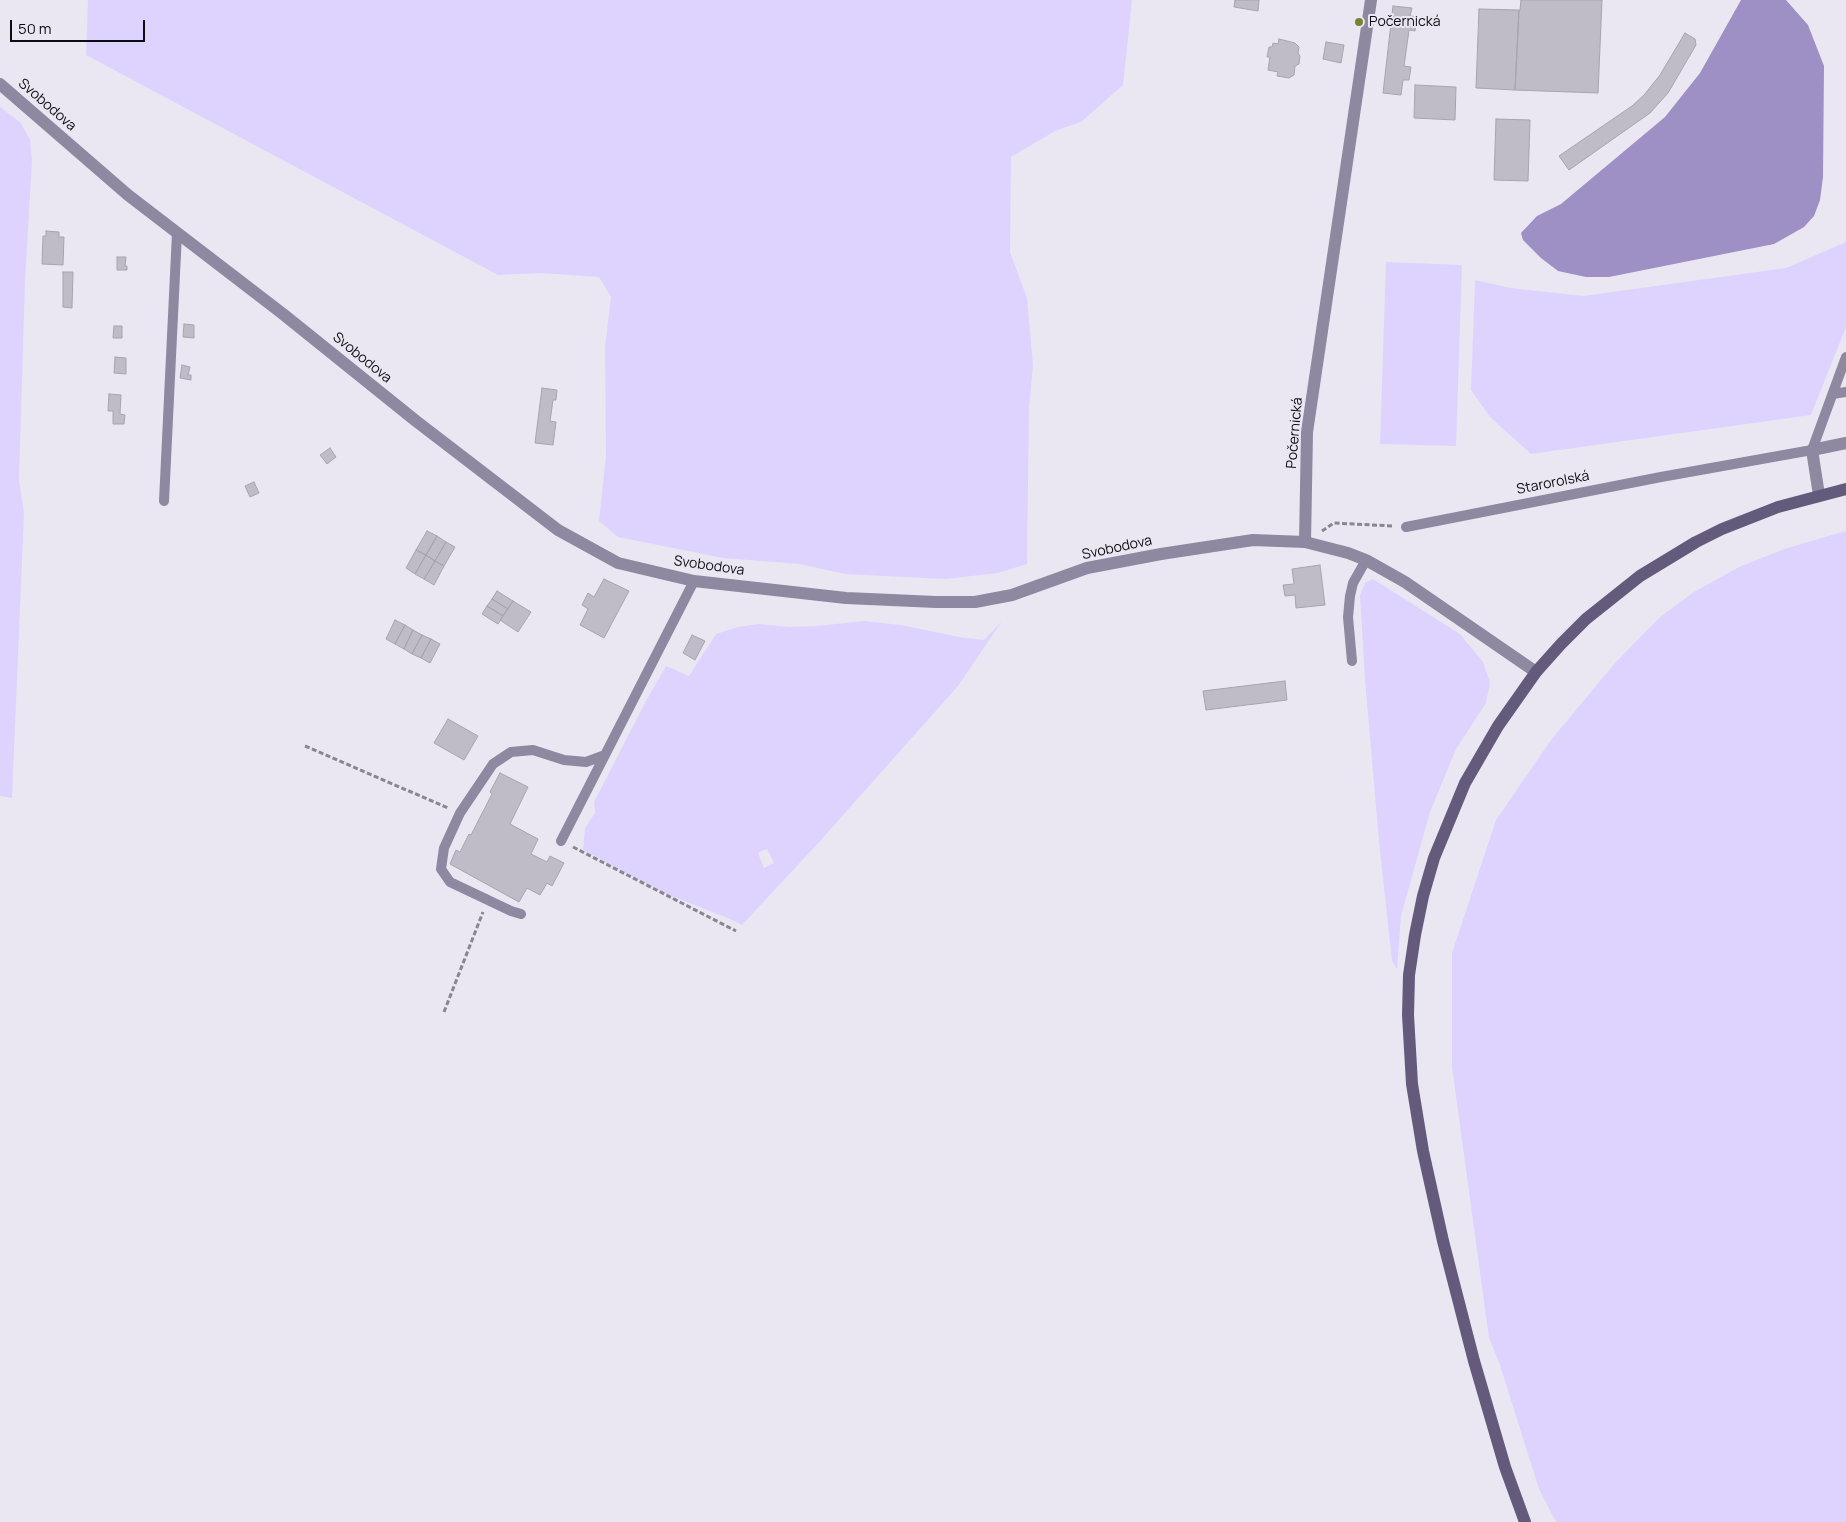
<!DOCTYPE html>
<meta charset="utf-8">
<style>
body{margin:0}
#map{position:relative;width:1846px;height:1522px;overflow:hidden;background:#eae7f3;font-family:Manrope,sans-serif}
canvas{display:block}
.scale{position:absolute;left:10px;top:20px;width:135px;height:22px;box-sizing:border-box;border:2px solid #0d0c10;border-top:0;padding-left:6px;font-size:15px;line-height:18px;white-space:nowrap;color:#0d0c10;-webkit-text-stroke:4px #eae7f3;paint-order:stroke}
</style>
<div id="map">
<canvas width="1846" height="1522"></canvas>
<div class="scale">50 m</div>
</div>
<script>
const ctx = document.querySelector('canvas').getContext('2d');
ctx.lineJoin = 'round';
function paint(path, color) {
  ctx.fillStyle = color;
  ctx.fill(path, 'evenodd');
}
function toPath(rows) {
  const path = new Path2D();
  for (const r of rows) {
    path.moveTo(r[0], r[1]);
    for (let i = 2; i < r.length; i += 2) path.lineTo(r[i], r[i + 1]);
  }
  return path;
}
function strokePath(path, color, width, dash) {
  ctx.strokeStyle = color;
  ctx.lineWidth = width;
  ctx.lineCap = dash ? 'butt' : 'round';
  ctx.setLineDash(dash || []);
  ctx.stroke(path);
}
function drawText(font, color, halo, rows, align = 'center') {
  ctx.font = font + ' Manrope,sans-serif';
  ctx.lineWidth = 4;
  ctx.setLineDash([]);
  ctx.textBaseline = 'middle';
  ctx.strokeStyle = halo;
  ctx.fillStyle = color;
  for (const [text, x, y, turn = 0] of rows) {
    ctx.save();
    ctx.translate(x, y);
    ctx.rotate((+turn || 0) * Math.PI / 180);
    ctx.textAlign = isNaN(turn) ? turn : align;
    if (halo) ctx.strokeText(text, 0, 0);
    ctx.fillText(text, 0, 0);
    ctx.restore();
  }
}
paint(toPath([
 [88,0,1132,0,1123,85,1081,122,1055,131,1011,157,1010,252,1027,298,1033,365,1029,408,1027,564,998,573,946,579,845,574,799,564,723,558,618,537,599,521,606,456,605,347,611,297,599,277,541,273,498,275,86,55],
 [0,107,21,123,30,140,32,161,25,281,19,480,24,513,12,798,0,796],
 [1846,242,1846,327,1811,415,1531,454,1490,417,1471,390,1475,280,1511,288,1583,296,1786,268],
 [1386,262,1462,265,1456,446,1380,444],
 [1846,531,1846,1522,1556,1522,1539,1489,1499,1362,1489,1338,1452,1067,1452,953,1496,820,1551,740,1615,663,1660,617,1694,592,1739,567,1787,548],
 [1373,579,1460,634,1483,662,1490,683,1486,703,1456,749,1430,812,1401,916,1397,969,1392,961,1379,841,1365,680,1360,595,1365,583],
 [864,621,901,625,959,637,984,640,1002,621,958,686,821,840,742,925,730,919,664,893,583,850,585,828,595,813,594,802,646,701,666,666,689,676,716,634,738,627,759,624,789,627,817,626],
 [767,849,774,863,764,868,758,853]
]), '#ded3ff');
paint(toPath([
 [1741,0,1786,0,1808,25,1824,66,1823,177,1820,200,1814,216,1804,227,1774,244,1609,277,1586,277,1558,271,1541,258,1523,240,1521,233,1537,216,1561,204,1665,117,1700,73]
]), '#9e8fc5');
const building = toPath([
 [1235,0,1259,0,1258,11,1234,7,1235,0],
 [1521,0,1602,0,1598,93,1515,90,1519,10,1520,10,1521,0],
 [1393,6,1412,8,1410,16,1417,17,1415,31,1409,30,1404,66,1411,67,1409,80,1403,80,1401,95,1383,93,1393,6],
 [1479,9,1519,10,1515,90,1476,88,1479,9],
 [1685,33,1695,39,1696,45,1668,93,1650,113,1569,170,1559,156,1632,106,1644,95,1660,75,1685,33],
 [1279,39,1295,43,1299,47,1298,53,1300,56,1299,64,1295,66,1294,75,1289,78,1277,76,1278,72,1268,70,1270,57,1267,57,1269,47,1272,47,1273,43,1278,44,1279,39],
 [1326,42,1344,45,1341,63,1323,59,1326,42],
 [1415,85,1456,87,1455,120,1414,118,1415,85],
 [1496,119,1530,120,1528,181,1494,180,1496,119],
 [46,231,59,232,59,237,64,237,63,265,42,264,43,236,46,236,46,231],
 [117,257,126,257,125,266,127,266,127,270,117,270,117,257],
 [63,272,73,272,72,308,63,307,63,272],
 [184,324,194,325,194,338,183,337,184,324],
 [114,326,122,326,122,338,113,338,114,326],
 [115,357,126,358,126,374,114,373,115,357],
 [182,365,190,367,188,375,191,375,191,380,180,378,182,365],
 [542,388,557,390,556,400,553,400,550,421,556,422,553,445,535,443,542,388],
 [109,394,121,395,120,414,125,415,124,424,113,424,113,411,108,411,109,394],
 [330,448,336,457,327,464,320,455,330,448],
 [254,482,259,493,250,497,245,486,254,482],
 [427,531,437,536,426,555,416,550,427,531],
 [437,536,446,542,435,561,426,555,437,536],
 [446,542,455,547,444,566,435,561,446,542],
 [416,550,426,555,415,574,406,568,416,550],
 [426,555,435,561,424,579,415,574,426,555],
 [435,561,444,566,434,585,424,579,435,561],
 [1320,565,1325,605,1296,608,1295,595,1285,596,1283,585,1294,584,1292,569,1320,565],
 [604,579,629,591,604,638,580,625,588,609,582,605,588,593,594,597,604,579],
 [497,591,513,601,508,609,492,599,497,591],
 [492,599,508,609,503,616,487,606,492,599],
 [513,601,531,612,518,632,500,620,513,601],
 [487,606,503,616,498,624,482,614,487,606],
 [395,620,405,625,395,644,386,639,395,620],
 [405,625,413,630,404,649,395,644,405,625],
 [413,630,422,635,412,654,404,649,413,630],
 [422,635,431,639,421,658,412,654,422,635],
 [692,635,705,641,695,660,683,653,692,635],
 [431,639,440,644,430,663,421,658,431,639],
 [1285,681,1287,700,1206,710,1203,691,1285,681],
 [448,719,478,736,464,760,434,743,448,719],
 [500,773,528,787,510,824,538,839,531,854,547,862,550,856,564,863,552,886,547,883,540,895,527,888,519,902,450,864,456,850,460,852,469,834,471,835,492,794,490,792,500,773]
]);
paint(building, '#bfbcc8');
strokePath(building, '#a6a4af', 1);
strokePath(toPath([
 [1322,531,1334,523,1393,526],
 [305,746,448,808],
 [573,847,736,931],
 [444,1012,483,912]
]), '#88868e', 3, [5, 2.5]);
strokePath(toPath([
 [1833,394,1846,392],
 [164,501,177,233],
 [1406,527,1661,477,1812,450,1846,357],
 [1352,661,1348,617,1350,596,1353,583,1366,560],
 [561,841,694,581],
 [521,914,511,911,450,882,441,869,444,848,460,813,493,764,511,752,533,750,564,760,586,762,605,755]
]), '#8e88a0', 10);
strokePath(toPath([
 [0,84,128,195,283,314,416,421,558,530,618,563,694,581,846,598,936,602,975,602,1012,595,1087,568,1161,554,1253,540,1305,542],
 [1819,495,1812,450,1846,443]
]), '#8e88a0', 12);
strokePath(toPath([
 [1371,0,1307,432,1305,542,1348,553,1366,560,1405,582,1536,672]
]), '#8e88a0', 12);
strokePath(toPath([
 [1525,1522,1505,1467,1474,1361,1443,1241,1423,1151,1412,1084,1408,1015,1409,975,1415,935,1423,896,1434,858,1465,783,1498,726,1536,672,1561,644,1586,619,1640,576,1696,542,1722,529,1778,507,1846,489]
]), '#645b7c', 12);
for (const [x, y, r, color] of [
 [1359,22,5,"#778331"]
]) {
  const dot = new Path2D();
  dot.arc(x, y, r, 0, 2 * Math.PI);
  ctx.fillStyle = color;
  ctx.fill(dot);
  strokePath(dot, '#eae7f3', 2);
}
drawText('14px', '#0d0c10', '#eae7f3', [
 ["Počernická",1369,22]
], 'left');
drawText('14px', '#0d0c10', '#eae7f3', [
 ["Svobodova",47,105,41],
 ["Svobodova",362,358,39],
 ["Počernická",1295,433,-85],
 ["Starorolská",1553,483,-11],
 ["Svobodova",1117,548,-12],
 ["Svobodova",709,566,8]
]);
</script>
